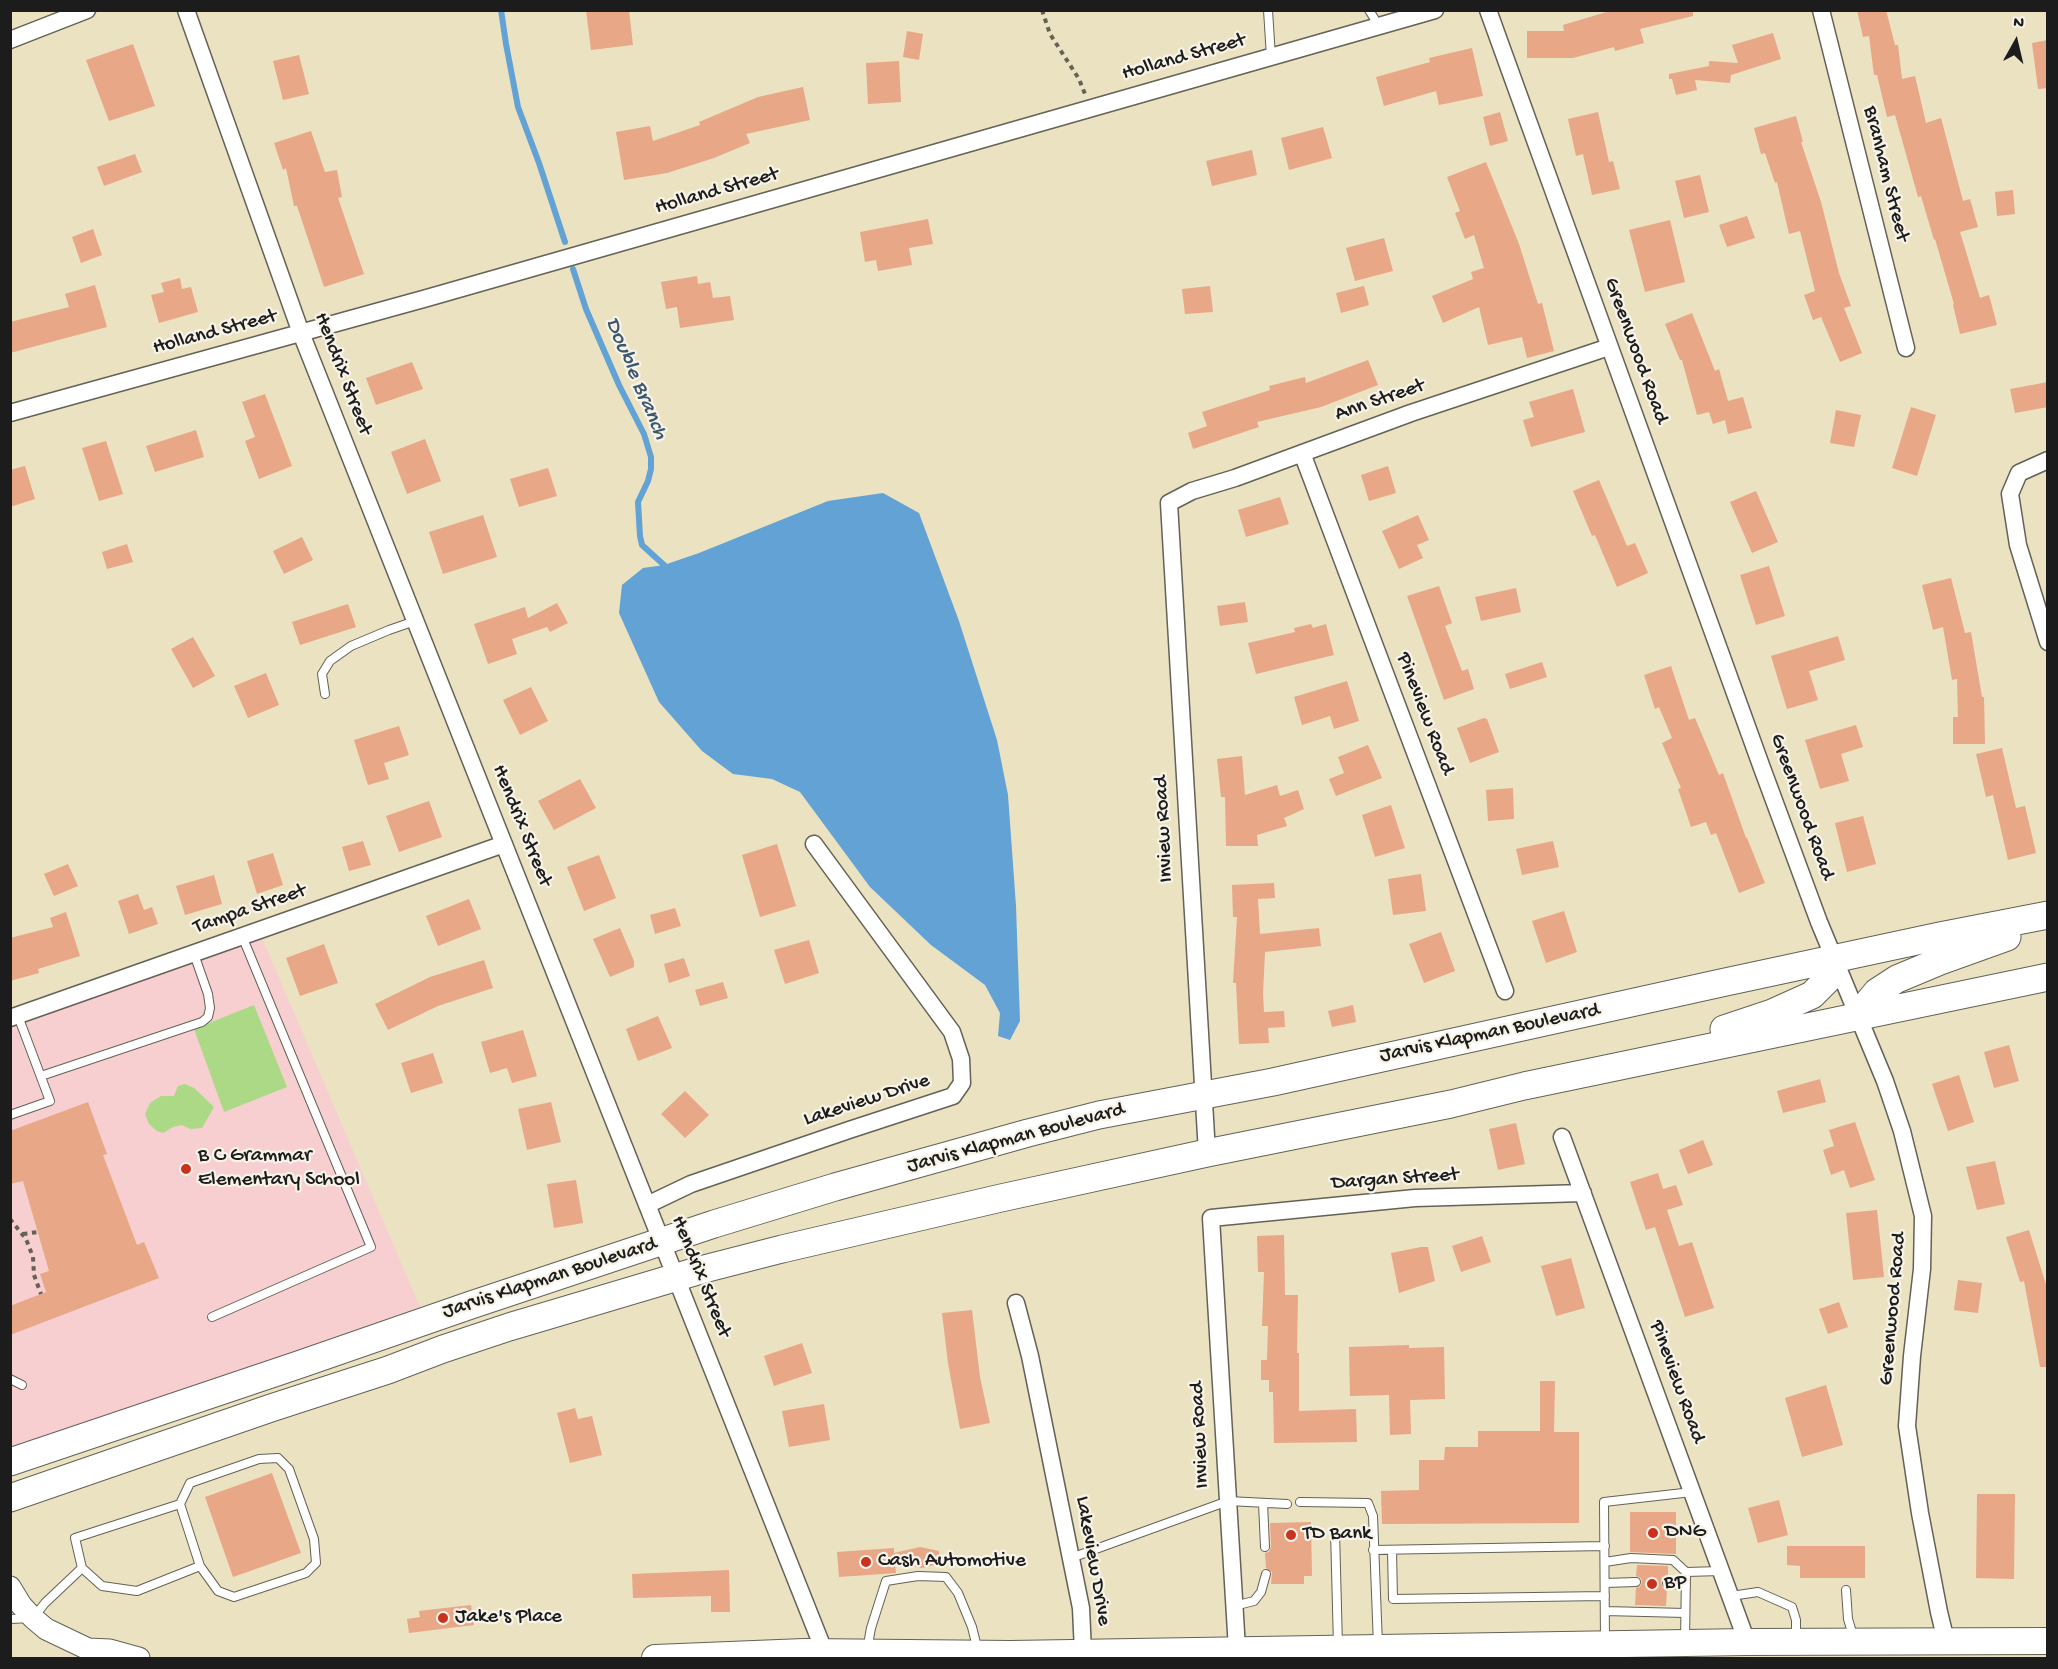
<!DOCTYPE html>
<style>
body{margin:0}
#map{position:relative;width:2058px;height:1669px;overflow:hidden;background:#eae2c1;font-family:"Gochi Hand",sans-serif}
canvas{display:block}
.frame{position:absolute;inset:0;border:12px solid #1c1c1c;pointer-events:none}
.north{position:absolute;left:1986px;top:12px;width:60px;height:60px;-webkit-text-stroke:4px #f7f3e8;paint-order:stroke;rotate:8deg;font-size:16px;font-weight:700;line-height:24px;text-align:center;color:#1c1c1c}
.north::after{content:'';display:block;margin:auto;width:21px;height:27px;background:#1c1c1c;clip-path:polygon(50% 0,100% 100%,50% 72%,0 100%)}
</style>
<div id="map">
<canvas width="2058" height="1669"></canvas>
<div class="frame"></div>
<div class="north">N</div>
</div>
<script>
const ctx = document.querySelector('canvas').getContext('2d');
ctx.lineJoin = 'round';
function paint(path, color) {
  ctx.fillStyle = color;
  ctx.fill(path, 'evenodd');
}
function toPath(rows) {
  const path = new Path2D();
  for (const r of rows) {
    path.moveTo(r[0], r[1]);
    for (let i = 2; i < r.length; i += 2) path.lineTo(r[i], r[i + 1]);
  }
  return path;
}
function strokePath(path, color, width, dash) {
  ctx.strokeStyle = color;
  ctx.lineWidth = width;
  ctx.lineCap = dash ? 'butt' : 'round';
  ctx.setLineDash(dash || []);
  ctx.stroke(path);
}
function drawText(font, color, halo, rows, align = 'center') {
  ctx.font = font + ' "Gochi Hand",sans-serif';
  ctx.lineWidth = 4.5;
  ctx.setLineDash([]);
  ctx.textBaseline = 'middle';
  ctx.strokeStyle = halo;
  ctx.fillStyle = color;
  for (const [text, x, y, turn = 0] of rows) {
    ctx.save();
    ctx.translate(x, y);
    ctx.rotate((+turn || 0) * Math.PI / 180);
    ctx.textAlign = isNaN(turn) ? turn : align;
    if (halo) ctx.strokeText(text, 0, 0);
    ctx.fillText(text, 0, 0);
    ctx.restore();
  }
}
paint(toPath([
 [259,931,426,1321,11,1464,10,1018]
]), '#f7cfd0');
paint(toPath([
 [254,1005,287,1087,224,1112,194,1029],
 [185,1084,194,1088,214,1107,202,1128,190,1129,182,1125,173,1127,163,1133,157,1131,149,1124,145,1114,150,1103,161,1096,174,1096,178,1086]
]), '#abd986');
paint(toPath([
 [883,493,919,513,959,621,997,740,1008,795,1016,906,1020,1021,1010,1040,998,1036,1000,1013,985,985,931,945,870,887,800,792,772,779,733,774,702,751,659,702,619,613,622,585,643,568,664,565,699,553,828,501]
]), '#63a2d5');
strokePath(toPath([
 [501,10,506,44,518,107,539,163,565,242],
 [573,269,586,309,619,385,644,434,651,457,651,469,648,481,638,502,640,536,642,545,664,565]
]), '#63a2d5', 6);
paint(toPath([
 [586,10,629,10,633,45,591,50],
 [1613,10,1693,10,1693,16,1640,29,1644,43,1615,51,1614,47,1573,58,1527,58,1527,31,1564,31,1563,25],
 [1857,10,1886,10,1895,45,1898,45,1902,79,1915,76,1926,123,1941,118,1963,201,1970,199,1978,227,1960,232,1980,298,1989,295,1997,325,1960,334,1953,305,1954,304,1935,239,1934,240,1921,196,1918,197,1895,115,1887,117,1877,75,1874,75,1869,36,1863,37],
 [907,31,923,34,919,60,903,57],
 [1773,33,1781,59,1731,75,1730,83,1695,80,1697,90,1676,95,1672,79,1669,79,1669,74,1709,66,1709,61,1738,63,1732,45],
 [2048,40,2048,88,2038,89,2032,43],
 [133,44,155,106,109,121,86,60],
 [1472,48,1483,96,1439,105,1436,91,1384,106,1376,77,1430,62,1429,58],
 [299,55,309,94,283,100,273,61],
 [899,61,901,102,868,104,866,63],
 [803,87,810,120,746,134,750,143,714,158,667,173,624,180,616,132,650,126,653,141,700,125,699,122,758,97],
 [1500,112,1508,141,1490,146,1483,117],
 [1598,112,1609,162,1613,161,1620,189,1592,195,1583,154,1576,156,1568,119],
 [1796,116,1803,142,1801,142,1821,202,1839,273,1851,306,1844,308,1862,353,1840,362,1821,317,1813,320,1804,295,1815,291,1800,231,1789,234,1777,182,1775,183,1765,153,1761,154,1754,128],
 [1323,127,1332,158,1289,170,1281,138],
 [311,131,325,172,337,170,342,197,338,198,364,274,324,287,297,206,294,206,286,168,283,170,274,143],
 [1252,150,1257,175,1212,186,1206,161],
 [135,154,142,172,104,186,97,167],
 [1486,162,1519,244,1538,304,1542,303,1554,351,1527,358,1522,337,1488,345,1479,307,1443,323,1432,296,1473,279,1471,272,1484,268,1474,235,1465,239,1455,213,1460,211,1447,177],
 [1700,175,1709,212,1684,218,1675,181],
 [2013,190,2015,214,1997,216,1995,192],
 [1747,216,1755,238,1727,247,1719,225],
 [928,219,933,244,909,248,912,265,878,271,876,260,865,262,860,232],
 [1670,220,1685,282,1645,292,1629,230],
 [93,229,102,255,81,263,72,237],
 [1384,238,1393,271,1355,281,1346,248],
 [697,276,698,284,710,282,713,298,730,296,734,320,680,328,677,307,666,309,661,282],
 [180,278,182,289,191,287,198,312,159,323,151,295,164,292,161,283],
 [95,285,107,327,10,353,10,322,69,307,65,294],
 [1210,286,1213,312,1185,314,1182,289],
 [1364,286,1369,305,1341,313,1336,293],
 [1692,313,1715,371,1719,369,1728,401,1743,397,1752,428,1728,434,1725,420,1713,424,1709,412,1697,415,1682,360,1680,360,1665,324],
 [1368,360,1378,385,1321,407,1257,422,1259,427,1193,449,1188,433,1207,426,1202,412,1270,390,1269,386,1305,377,1306,383],
 [412,362,423,389,376,405,366,378],
 [2048,382,2048,407,2015,413,2010,389],
 [1573,389,1585,432,1531,447,1523,420,1534,417,1529,402],
 [265,394,292,466,259,479,245,441,255,437,242,402],
 [1911,407,1936,415,1917,476,1892,468],
 [1836,410,1861,415,1854,447,1830,443],
 [196,430,204,457,155,472,146,446],
 [425,439,441,481,407,494,391,452],
 [106,441,123,494,99,501,82,448],
 [25,466,35,499,10,507,10,470],
 [1388,466,1396,493,1369,501,1361,475],
 [548,468,557,496,519,507,510,479],
 [1599,480,1627,546,1635,543,1648,573,1617,587,1595,535,1592,536,1573,491],
 [1756,491,1778,542,1752,553,1730,502],
 [1280,497,1289,524,1246,537,1238,510],
 [483,515,497,557,443,574,429,532],
 [1418,515,1429,540,1417,545,1423,558,1399,569,1382,531],
 [302,537,313,560,284,574,273,551],
 [127,544,133,562,107,569,102,552],
 [1769,566,1785,616,1756,625,1740,575],
 [1951,578,1965,633,1971,632,1982,697,1984,697,1985,744,1953,744,1953,717,1958,717,1957,679,1952,680,1943,627,1933,630,1922,585],
 [1439,586,1452,623,1445,626,1462,671,1468,669,1474,689,1444,700,1407,596],
 [1516,588,1521,612,1481,621,1475,597],
 [1245,602,1248,622,1220,626,1217,606],
 [557,603,568,623,550,632,547,627,512,639,517,654,488,664,474,624,525,607,528,618],
 [348,604,356,627,300,645,292,622],
 [1311,624,1313,628,1326,624,1334,655,1256,674,1248,643,1295,632,1294,628],
 [1838,636,1845,660,1809,671,1818,700,1787,709,1771,656],
 [193,637,215,676,193,688,171,649],
 [1542,662,1547,677,1510,689,1505,674],
 [1671,666,1689,720,1695,718,1719,775,1723,773,1746,838,1747,838,1765,883,1739,893,1716,833,1711,835,1706,822,1691,827,1678,789,1681,788,1662,743,1672,738,1659,707,1655,709,1644,675],
 [266,673,279,705,248,718,234,686],
 [1347,681,1359,721,1334,729,1330,716,1302,725,1294,697],
 [531,687,548,721,520,735,503,700],
 [1484,718,1487,719,1499,752,1470,763,1457,728],
 [1856,725,1863,747,1841,754,1849,781,1820,789,1805,740],
 [399,726,409,755,384,763,389,779,368,785,354,740],
 [1368,745,1382,778,1336,796,1329,779,1344,773,1338,757],
 [2002,748,2016,808,2025,806,2036,853,2008,860,1993,795,1986,797,1976,754],
 [1242,756,1245,795,1277,785,1280,796,1298,790,1304,809,1284,818,1287,826,1257,835,1258,846,1226,846,1225,797,1221,797,1217,759],
 [580,779,596,808,554,830,538,801],
 [1513,788,1514,819,1488,821,1486,790],
 [429,801,442,837,399,852,386,816],
 [1391,805,1405,848,1375,857,1362,815],
 [1863,816,1876,864,1847,872,1835,823],
 [363,841,371,865,349,871,342,847],
 [1553,841,1559,867,1522,875,1516,849],
 [777,844,796,906,760,917,742,855],
 [273,853,283,885,257,894,247,861],
 [599,855,616,898,584,911,567,867],
 [68,864,78,886,54,896,44,874],
 [1421,874,1426,911,1393,915,1388,879],
 [214,875,222,904,185,915,176,886],
 [1274,883,1275,898,1258,899,1260,934,1319,928,1321,946,1265,952,1263,994,1264,1012,1284,1011,1285,1027,1268,1028,1269,1043,1239,1044,1236,983,1233,983,1237,917,1233,917,1232,885],
 [138,894,144,910,152,907,158,924,129,934,118,901],
 [469,899,481,929,438,946,426,916],
 [675,908,681,926,655,934,650,915],
 [1564,911,1577,952,1546,963,1532,921],
 [66,912,80,956,38,969,39,973,10,981,10,938,53,927,50,918],
 [620,928,634,961,634,967,610,977,593,939],
 [1441,932,1455,971,1424,983,1409,944],
 [809,940,819,973,785,984,774,950],
 [324,944,338,983,300,996,286,958],
 [684,958,690,976,669,983,664,964],
 [484,960,493,988,438,1006,388,1030,375,1004,430,977],
 [723,982,728,998,700,1006,695,990],
 [1353,1005,1356,1022,1332,1027,1328,1011],
 [658,1016,672,1048,638,1061,626,1029],
 [523,1030,537,1076,512,1083,507,1068,490,1073,481,1042],
 [2009,1045,2019,1081,1994,1088,1984,1052],
 [433,1053,443,1083,411,1093,401,1063],
 [1959,1075,1974,1122,1948,1131,1932,1084],
 [1820,1079,1826,1102,1783,1113,1777,1091],
 [685,1091,709,1115,685,1138,661,1114],
 [88,1102,107,1154,103,1155,137,1245,144,1242,159,1278,10,1335,10,1306,46,1292,40,1274,49,1271,23,1181,10,1184,10,1131],
 [551,1102,561,1142,527,1150,518,1109],
 [1855,1122,1875,1180,1850,1188,1844,1170,1831,1175,1823,1150,1834,1146,1829,1130],
 [1516,1123,1525,1164,1498,1170,1489,1129],
 [1703,1140,1713,1165,1688,1174,1679,1150],
 [1995,1161,2005,1204,1977,1210,1966,1167],
 [1658,1173,1663,1189,1676,1185,1683,1205,1667,1210,1679,1246,1692,1242,1714,1308,1685,1317,1655,1227,1646,1230,1630,1182],
 [576,1180,583,1223,554,1228,547,1184],
 [1877,1210,1884,1277,1853,1280,1846,1213],
 [2029,1230,2048,1291,2048,1367,2040,1367,2024,1281,2020,1282,2006,1237],
 [1284,1235,1285,1295,1298,1295,1297,1353,1299,1353,1299,1411,1356,1409,1357,1442,1274,1443,1273,1392,1269,1392,1269,1380,1261,1380,1261,1360,1267,1360,1268,1326,1262,1326,1264,1272,1258,1272,1257,1236],
 [1482,1236,1491,1262,1461,1272,1452,1246],
 [1421,1247,1428,1247,1435,1281,1399,1293,1391,1253],
 [1571,1258,1585,1308,1556,1316,1541,1266],
 [1958,1280,1982,1283,1978,1313,1954,1310],
 [1839,1302,1848,1327,1828,1334,1819,1309],
 [972,1310,980,1377,990,1423,960,1429,948,1363,942,1313],
 [802,1343,812,1373,774,1386,764,1356],
 [1409,1345,1409,1348,1444,1347,1445,1399,1410,1400,1411,1434,1390,1435,1389,1395,1350,1396,1349,1347],
 [1540,1381,1555,1381,1554,1432,1579,1432,1579,1523,1382,1524,1381,1491,1419,1490,1419,1460,1444,1460,1445,1447,1478,1447,1478,1431,1540,1431],
 [1826,1385,1843,1445,1802,1457,1785,1398],
 [824,1404,830,1440,789,1447,782,1411],
 [575,1408,578,1419,592,1416,602,1455,570,1463,557,1413],
 [272,1473,301,1553,233,1577,205,1497],
 [1977,1494,2015,1494,2014,1579,1976,1578],
 [1779,1500,1788,1535,1758,1543,1748,1508],
 [1630,1512,1676,1512,1676,1554,1630,1552],
 [1311,1522,1312,1576,1304,1576,1304,1584,1271,1584,1272,1572,1266,1568,1265,1553,1269,1552,1271,1547,1270,1523],
 [1787,1546,1865,1546,1865,1578,1800,1578,1800,1566,1787,1565],
 [920,1547,939,1551,939,1564,922,1568,895,1563,896,1573,839,1577,837,1552,894,1548,894,1553],
 [1637,1565,1668,1566,1668,1577,1662,1579,1661,1583,1663,1588,1667,1589,1666,1606,1635,1605,1636,1588,1640,1587,1642,1582,1641,1578,1636,1576],
 [729,1570,730,1612,711,1612,711,1596,633,1598,632,1574],
 [471,1605,474,1625,409,1633,407,1619,420,1617,419,1611]
]), '#e8a786');
const service = toPath([
 [1268,10,1271,57],
 [1369,10,1379,26],
 [325,694,322,674,330,661,351,646,389,630,415,621],
 [41,1076,202,1022,208,1017,210,1008,208,994,194,954],
 [10,1115,50,1101,18,1016],
 [212,1317,371,1247,242,936],
 [10,1379,22,1385],
 [1300,1502,1368,1503,1373,1516,1378,1645],
 [1263,1503,1265,1547],
 [180,1504,190,1483,259,1459,278,1458,289,1469,314,1539,316,1563,306,1573,234,1597,218,1591,200,1566],
 [1335,1531,1338,1646],
 [1373,1550,1605,1546],
 [1392,1550,1393,1599,1605,1596],
 [1071,1558,1228,1501,1287,1504],
 [1605,1562,1631,1558,1673,1560,1686,1572,1685,1641],
 [1686,1572,1721,1571],
 [1605,1583,1636,1582],
 [1667,1583,1686,1586],
 [1846,1590,1848,1619,1854,1639],
 [1731,1596,1758,1592,1792,1607,1796,1620,1796,1640],
 [1234,1606,1254,1601,1261,1592,1266,1574],
 [1605,1611,1685,1613],
 [10,1619,33,1618,45,1603,82,1568,102,1586,137,1591,200,1566,180,1504,75,1538,82,1568],
 [1605,1641,1604,1502,1692,1492],
 [867,1650,871,1628,886,1581,918,1576,946,1577,958,1593,972,1627,978,1651]
]);
const minor = toPath([
 [186,10,301,333,825,1653],
 [1488,10,1762,768,1819,922,1885,1081,1902,1131,1923,1216,1922,1269,1912,1356,1907,1426,1920,1513,1939,1612,1946,1641],
 [1821,10,1906,348],
 [10,40,87,10],
 [10,413,427,298,1435,10],
 [1302,453,1505,991],
 [2048,460,2019,473,2010,494,2018,545,2048,642],
 [10,1018,504,844],
 [1562,1137,1747,1642],
 [1207,1153,1169,503,1192,491,1235,478,1411,413,1609,347],
 [647,1205,691,1184,849,1130,953,1096,962,1083,961,1059,952,1032,814,844],
 [1016,1303,1030,1356,1081,1608,1083,1652],
 [1237,1649,1211,1218,1415,1198,1583,1193]
]);
const tertiary = toPath([
 [10,1587,21,1605,33,1618,46,1629,88,1649,100,1658],
 [88,1649,110,1650,139,1658]
]);
const primary = toPath([
 [655,1658,804,1652,1011,1654,1747,1642,2048,1641]
]);
const trunk = toPath([
 [1857,1016,1877,992,1897,979,1940,961,2007,937],
 [1724,1029,1772,1013,1812,995,1827,980,1831,973,1834,959],
 [10,1462,298,1365,471,1305,714,1224,835,1187,1028,1133,1099,1115,1273,1082,1721,983,1940,936,2048,915],
 [10,1498,271,1408,388,1370,443,1349,509,1327,704,1269,782,1249,1001,1198,1207,1153,1451,1104,1524,1086,2048,977]
]);
strokePath(service, '#646156', 10);
strokePath(minor, '#646156', 19);
strokePath(tertiary, '#646156', 23);
strokePath(primary, '#646156', 28);
strokePath(trunk, '#646156', 29);
strokePath(toPath([
 [1042,10,1050,34,1079,79,1085,94],
 [10,1219,26,1239,33,1257,34,1275,41,1294],
 [23,1234,38,1232]
]), '#646156', 4, [4.5, 4.5]);
strokePath(service, '#fff', 8);
strokePath(minor, '#fff', 16);
strokePath(tertiary, '#fff', 21);
strokePath(primary, '#fff', 26);
strokePath(trunk, '#fff', 27);
for (const [x, y, r, color] of [
 [186,1169,6,"#c8321e"],
 [1653,1533,6,"#c8321e"],
 [1291,1535,6,"#c8321e"],
 [866,1562,6,"#c8321e"],
 [1652,1584,6,"#c8321e"],
 [443,1618,6,"#c8321e"]
]) {
  const dot = new Path2D();
  dot.arc(x, y, r, 0, 2 * Math.PI);
  ctx.fillStyle = color;
  ctx.fill(dot);
  strokePath(dot, '#f7f3e8', 2);
}
drawText('21px', '#1c1c1c', '#f7f3e8', [
 ["Holland Street",1184,58,-16],
 ["Branham Street",1885,174,76],
 ["Holland Street",717,192,-16],
 ["Holland Street",215,333,-15],
 ["Greenwood Road",1635,351,70],
 ["Hendrix Street",342,374,69],
 ["Ann Street",1380,401,-19],
 ["Pineview Road",1424,714,69],
 ["Greenwood Road",1801,807,70],
 ["Hendrix Street",521,826,68],
 ["Inview Road",1165,829,-93],
 ["Tampa Street",250,910,-19],
 ["Jarvis Klapman Boulevard",1490,1034,-12],
 ["Lakeview Drive",867,1101,-18],
 ["Jarvis Klapman Boulevard",1016,1139,-15],
 ["Dargan Street",1395,1180,-4],
 ["Hendrix Street",700,1277,68],
 ["Jarvis Klapman Boulevard",550,1279,-18],
 ["Greenwood Road",1894,1309,-85],
 ["Pineview Road",1676,1382,70],
 ["Inview Road",1201,1435,-93],
 ["Lakeview Drive",1092,1561,80]
]);
drawText('21px', '#1c1c1c', '#f7f3e8', [
 ["B C Grammar",198,1157],
 ["Elementary School",198,1181],
 ["DNG",1665,1533],
 ["TD Bank",1303,1535],
 ["Cash Automotive",878,1562],
 ["BP",1664,1584],
 ["Jake's Place",455,1618]
], 'left');
drawText('italic 22px', '#3c586f', '#f7f3e8', [
 ["Double Branch",635,379,67]
]);
</script>
